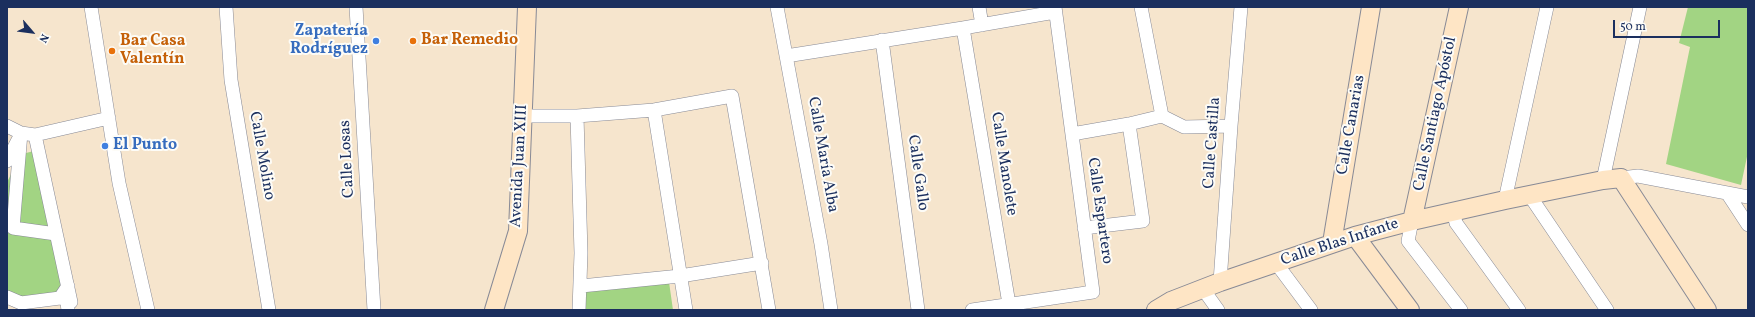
<!DOCTYPE html>
<meta charset="utf-8">
<style>
body{margin:0}
#map{position:relative;width:1755px;height:317px;overflow:hidden;background:#f6e5cd;font-family:Vollkorn,serif}
canvas{display:block}
.frame{position:absolute;inset:0;border:8px solid #1b2f5e;pointer-events:none}
.north{position:absolute;left:12px;top:12px;width:40px;height:40px;-webkit-text-stroke:3px #fdfcf7;paint-order:stroke;rotate:118deg;font-size:11px;font-weight:700;line-height:16px;text-align:center;color:#1b2f5e}
.north::after{content:'';display:block;margin:auto;width:14px;height:18px;background:#1b2f5e;clip-path:polygon(50% 0,100% 100%,50% 72%,0 100%)}
.scale{position:absolute;left:1613px;top:20px;width:107px;height:18px;box-sizing:border-box;border:2px solid #1b2f5e;border-top:0;padding-left:5px;font-size:12px;line-height:14px;white-space:nowrap;color:#1b2f5e;-webkit-text-stroke:3px #fdfcf7;paint-order:stroke}
</style>
<div id="map">
<canvas width="1755" height="317"></canvas>
<div class="frame"></div>
<div class="north">N</div>
<div class="scale">50 m</div>
</div>
<script>
const ctx = document.querySelector('canvas').getContext('2d');
ctx.lineJoin = 'round';
function paint(path, color) {
  ctx.fillStyle = color;
  ctx.fill(path, 'evenodd');
}
function toPath(rows) {
  const path = new Path2D();
  for (const r of rows) {
    path.moveTo(r[0], r[1]);
    for (let i = 2; i < r.length; i += 2) path.lineTo(r[i], r[i + 1]);
  }
  return path;
}
function strokePath(path, color, width, dash) {
  ctx.strokeStyle = color;
  ctx.lineWidth = width;
  ctx.lineCap = dash ? 'butt' : 'round';
  ctx.setLineDash(dash || []);
  ctx.stroke(path);
}
function drawText(font, color, halo, rows, align = 'center') {
  ctx.font = font + ' Vollkorn,serif';
  ctx.lineWidth = 4;
  ctx.setLineDash([]);
  ctx.textBaseline = 'middle';
  ctx.strokeStyle = halo;
  ctx.fillStyle = color;
  for (const [text, x, y, turn = 0] of rows) {
    ctx.save();
    ctx.translate(x, y);
    ctx.rotate((+turn || 0) * Math.PI / 180);
    ctx.textAlign = isNaN(turn) ? turn : align;
    if (halo) ctx.strokeText(text, 0, 0);
    ctx.fillText(text, 0, 0);
    ctx.restore();
  }
}
paint(toPath([
 [1688,7,1748,7,1748,152,1741,185,1666,164,1690,47,1679,43],
 [34,151,68,300,7,300,7,182,22,154],
 [668,275,673,310,583,310,585,286]
]), '#a2d483');
const street = toPath([
 [91,7,119,183,148,310],
 [226,7,231,80,269,310],
 [356,7,374,310],
 [777,7,821,244,831,310],
 [979,7,982,25],
 [1141,7,1162,116],
 [963,28,1009,304],
 [882,40,918,310],
 [786,56,963,28,1055,12],
 [654,110,686,310],
 [524,116,577,116,654,110,732,96,769,310],
 [577,116,581,253,579,310],
 [7,126,21,133,35,135,109,118],
 [21,133,13,228,56,234],
 [1072,134,1129,124,1162,116,1184,127,1231,126],
 [35,135,71,302,67,303,68,310],
 [7,161,19,138],
 [1621,178,1638,176,1748,197],
 [1603,180,1640,7],
 [1727,193,1748,225],
 [1530,196,1607,310],
 [1505,200,1547,7],
 [1453,211,1456,223,1519,310],
 [1412,221,1408,241,1461,310],
 [1084,228,1143,221,1129,124],
 [1276,263,1311,310],
 [1220,282,1231,126,1241,7],
 [581,286,680,276,762,263],
 [1203,289,1218,310],
 [7,297,21,303,60,298,68,286],
 [972,310,1093,292,1055,7]
]);
const secondary = toPath([
 [1412,221,1459,7],
 [1355,236,1410,310],
 [1332,243,1371,7],
 [494,310,518,231,527,7],
 [1156,310,1171,301,1220,282,1355,236,1412,221,1505,200,1603,180,1621,178,1707,310]
]);
strokePath(street, '#888a96', 14);
strokePath(secondary, '#888a96', 20);
strokePath(street, '#fff', 13);
strokePath(secondary, '#fee5c5', 18);
for (const [x, y, r, color] of [
 [376,41,4,"#3f7fe0"],
 [413,41,4,"#e8710a"],
 [112,51,4,"#e8710a"],
 [105,146,4,"#3f7fe0"]
]) {
  const dot = new Path2D();
  dot.arc(x, y, r, 0, 2 * Math.PI);
  ctx.fillStyle = color;
  ctx.fill(dot);
  strokePath(dot, '#fdfcf7', 1.5);
}
drawText('bold 16px', '#366cbe', '#fdfcf7', [
 ["Zapatería",368,32],
 ["Rodríguez",368,50],
 ["El Punto",113,146,"left"]
], 'right');
drawText('bold 16px', '#c56008', '#fdfcf7', [
 ["Bar Remedio",421,41],
 ["Bar Casa",120,42],
 ["Valentín",120,60]
], 'left');
drawText('16px', '#1b2f5e', '#fdfcf7', [
 ["Calle Santiago Apóstol",1436,114,-78],
 ["Calle Canarias",1352,125,-80],
 ["Calle Castilla",1213,143,-86],
 ["Calle María Alba",822,155,80],
 ["Calle Molino",261,156,80],
 ["Calle Losas",348,159,-93],
 ["Calle Manolete",1003,164,81],
 ["Avenida Juan XIII",520,166,-87],
 ["Calle Gallo",917,173,82],
 ["Calle Espartero",1099,211,82],
 ["Calle Blas Infante",1340,243,-18]
]);
</script>
